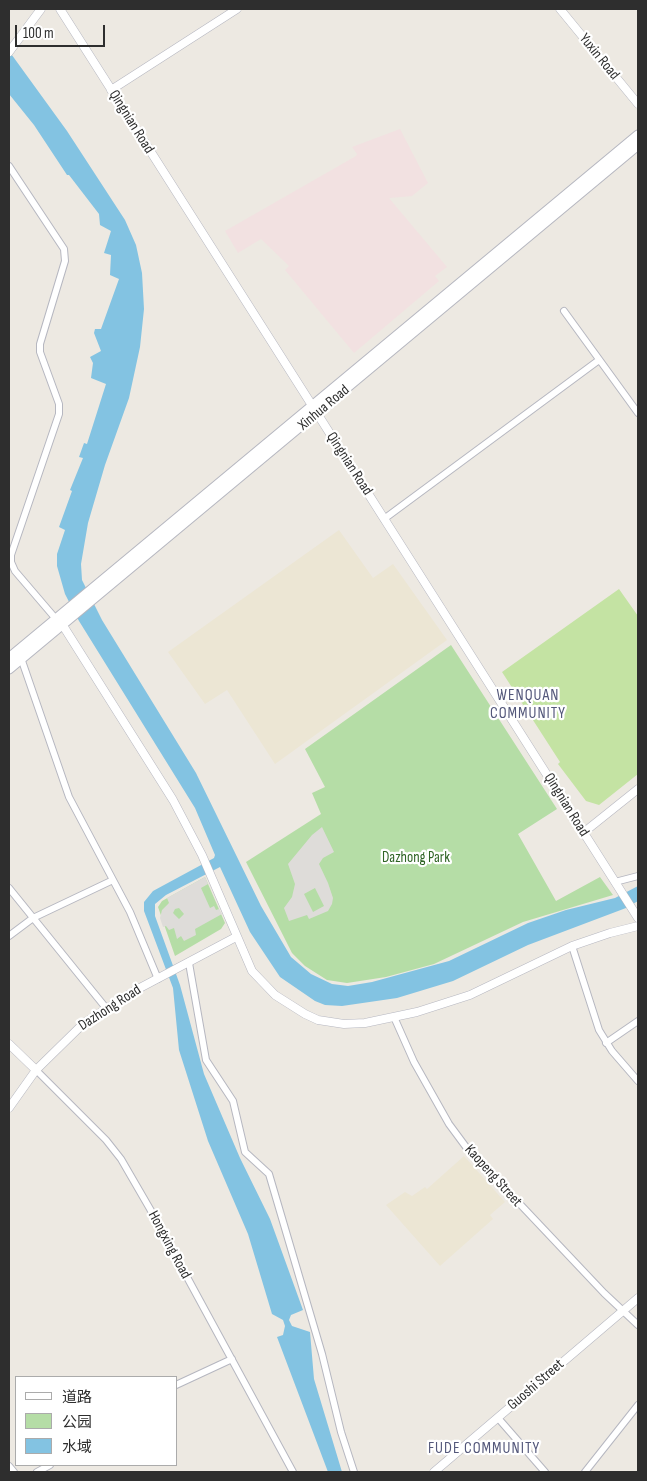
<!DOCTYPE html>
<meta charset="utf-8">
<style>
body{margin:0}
#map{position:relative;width:647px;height:1481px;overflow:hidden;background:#ede9e2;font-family:"Sofia Sans Condensed","Noto Sans SC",sans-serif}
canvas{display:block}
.frame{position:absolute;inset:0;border:10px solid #2e2e2e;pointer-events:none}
.legend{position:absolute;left:15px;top:1376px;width:162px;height:90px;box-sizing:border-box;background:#fff;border:1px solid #ababab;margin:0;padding:6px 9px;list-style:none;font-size:15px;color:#2e2e2e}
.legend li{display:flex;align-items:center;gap:10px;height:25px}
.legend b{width:25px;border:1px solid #ababab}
.scale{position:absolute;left:15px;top:25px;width:90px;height:22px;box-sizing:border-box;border:2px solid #2e2e2e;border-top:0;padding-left:6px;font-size:15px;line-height:18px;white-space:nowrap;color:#2e2e2e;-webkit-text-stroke:4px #fff;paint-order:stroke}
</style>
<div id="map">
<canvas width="647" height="1481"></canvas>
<div class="frame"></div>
<ul class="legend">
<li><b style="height:6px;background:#fff"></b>道路</li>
<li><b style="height:14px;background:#b5dda6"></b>公园</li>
<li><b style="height:14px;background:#83c3e2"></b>水域</li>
</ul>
<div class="scale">100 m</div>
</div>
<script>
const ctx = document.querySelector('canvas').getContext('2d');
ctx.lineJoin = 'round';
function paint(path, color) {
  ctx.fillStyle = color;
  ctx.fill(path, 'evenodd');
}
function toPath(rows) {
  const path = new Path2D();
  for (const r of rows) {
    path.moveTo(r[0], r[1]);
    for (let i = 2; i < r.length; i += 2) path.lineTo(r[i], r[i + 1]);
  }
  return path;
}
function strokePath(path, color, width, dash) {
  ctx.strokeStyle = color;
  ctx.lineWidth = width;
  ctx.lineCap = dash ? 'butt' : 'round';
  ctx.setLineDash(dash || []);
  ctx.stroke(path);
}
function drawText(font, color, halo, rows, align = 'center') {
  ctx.font = font + ' "Sofia Sans Condensed",sans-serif';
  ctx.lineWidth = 4.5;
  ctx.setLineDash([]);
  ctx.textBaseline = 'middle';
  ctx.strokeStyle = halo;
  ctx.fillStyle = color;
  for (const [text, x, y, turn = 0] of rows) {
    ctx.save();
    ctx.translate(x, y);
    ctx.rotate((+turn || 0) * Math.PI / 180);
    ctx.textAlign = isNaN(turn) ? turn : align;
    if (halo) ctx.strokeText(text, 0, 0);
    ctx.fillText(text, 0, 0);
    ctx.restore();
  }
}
paint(toPath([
 [339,530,373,578,393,564,447,640,275,764,227,690,205,704,168,652],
 [464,1156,505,1202,490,1215,493,1219,440,1266,386,1205,405,1192,412,1196,425,1187,427,1189]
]), '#ece6d4');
paint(toPath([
 [400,129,428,183,412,196,389,198,447,267,435,276,439,281,354,353,285,270,289,266,261,239,238,253,225,231,356,156,357,154,352,147]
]), '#f2e1e1');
paint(toPath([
 [451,645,557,809,518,834,556,901,600,877,613,895,523,922,434,964,386,977,347,983,327,980,305,966,292,953,246,862,321,814,312,793,325,787,305,749],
 [205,877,225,923,221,929,175,956,158,907,162,901]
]), '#b5dda6');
paint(toPath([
 [619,589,638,616,638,774,599,805,586,801,558,764,560,762,502,672]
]), '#c4e3a3');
paint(toPath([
 [322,827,334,852,323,858,319,864,328,883,333,898,332,904,328,911,309,919,307,915,289,921,284,908,292,897,295,884,288,864,312,835],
 [315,888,324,906,313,912,304,894],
 [205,877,208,884,201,888,210,908,214,906,216,910,219,909,222,914,195,929,196,935,184,941,181,936,177,939,174,928,169,930,166,926,163,927,160,918,162,910,169,903,167,898],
 [179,908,184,914,179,919,173,913,175,909]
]), '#dedcd9');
paint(toPath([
 [9,51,67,131,125,220,136,245,142,273,144,309,140,347,129,398,105,465,88,523,81,564,82,580,102,620,196,773,261,906,291,957,311,974,332,984,348,986,372,982,449,961,528,923,566,910,615,898,638,886,638,901,626,908,528,945,453,981,397,998,342,1006,325,1005,315,1001,280,977,250,932,220,867,166,895,155,904,155,916,180,985,204,1074,240,1158,270,1219,303,1310,291,1315,289,1320,292,1326,310,1332,314,1379,342,1472,328,1472,277,1337,283,1335,285,1326,283,1320,272,1314,248,1234,208,1141,179,1050,173,988,144,911,144,902,153,891,214,858,215,855,195,808,79,621,65,594,57,566,57,554,65,530,59,527,72,491,70,490,83,458,79,457,84,443,87,444,106,384,91,378,93,363,90,357,101,351,94,333,95,329,101,329,119,279,110,275,111,255,104,253,111,231,100,225,99,214,69,175,67,175,34,125,9,94]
]), '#83c3e2');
const minor = toPath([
 [9,166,64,249,65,261,40,344,40,352,59,404,59,414,11,555,11,562,15,571,56,619],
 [564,311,638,413],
 [384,519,599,360],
 [21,658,69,797,130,912,158,979],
 [615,882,638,876],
 [9,888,106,1008],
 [9,936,33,918,113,880],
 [572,946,599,1030,612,1051,638,1081],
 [189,963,206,1060,233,1101,245,1152,269,1174,322,1354,341,1432,354,1472],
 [394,1017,414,1062,449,1124,466,1147,604,1293,638,1325],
 [606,1043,638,1021],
 [36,1070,106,1140,121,1159,150,1209,293,1472],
 [176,1385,232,1359],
 [498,1418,545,1472],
 [9,1466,14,1472],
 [37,1472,50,1465],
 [585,1472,638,1405]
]);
const tertiary = toPath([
 [60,9,638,918],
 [560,9,638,104],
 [9,52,41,9],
 [111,90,237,9],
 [62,624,173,800,202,855,252,971,275,995,305,1014,318,1020,344,1024,365,1023,417,1012,470,995,572,946,610,933,638,926],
 [583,833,638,789],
 [9,1044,36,1070],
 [9,1108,36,1070,84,1023,136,990,236,937],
 [434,1472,638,1298]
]);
const secondary = toPath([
 [9,658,638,135],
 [9,669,638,145]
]);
strokePath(minor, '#b6b7c0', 8);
strokePath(tertiary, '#b6b7c0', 9);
strokePath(secondary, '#b6b7c0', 11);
strokePath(minor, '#fff', 6);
strokePath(tertiary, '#fff', 8);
strokePath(secondary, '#fff', 9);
drawText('15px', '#2e2e2e', '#fff', [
 ["Yuxin Road",599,57,51],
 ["Qingnian Road",131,122,58],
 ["Xinhua Road",324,408,-40],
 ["Qingnian Road",349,464,57],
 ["Qingnian Road",566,805,58],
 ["Dazhong Road",110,1008,-33],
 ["Kaopeng Street",493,1176,48],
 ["Hongxing Road",169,1245,62],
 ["Guoshi Street",536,1385,-41]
]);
drawText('15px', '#2e6424', '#fff', [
 ["Dazhong Park",416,858]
]);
ctx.letterSpacing = '1px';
drawText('16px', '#53577a', '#fff', [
 ["WENQUAN",528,696],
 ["COMMUNITY",528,714],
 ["FUDE COMMUNITY",484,1449]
]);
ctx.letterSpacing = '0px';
</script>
